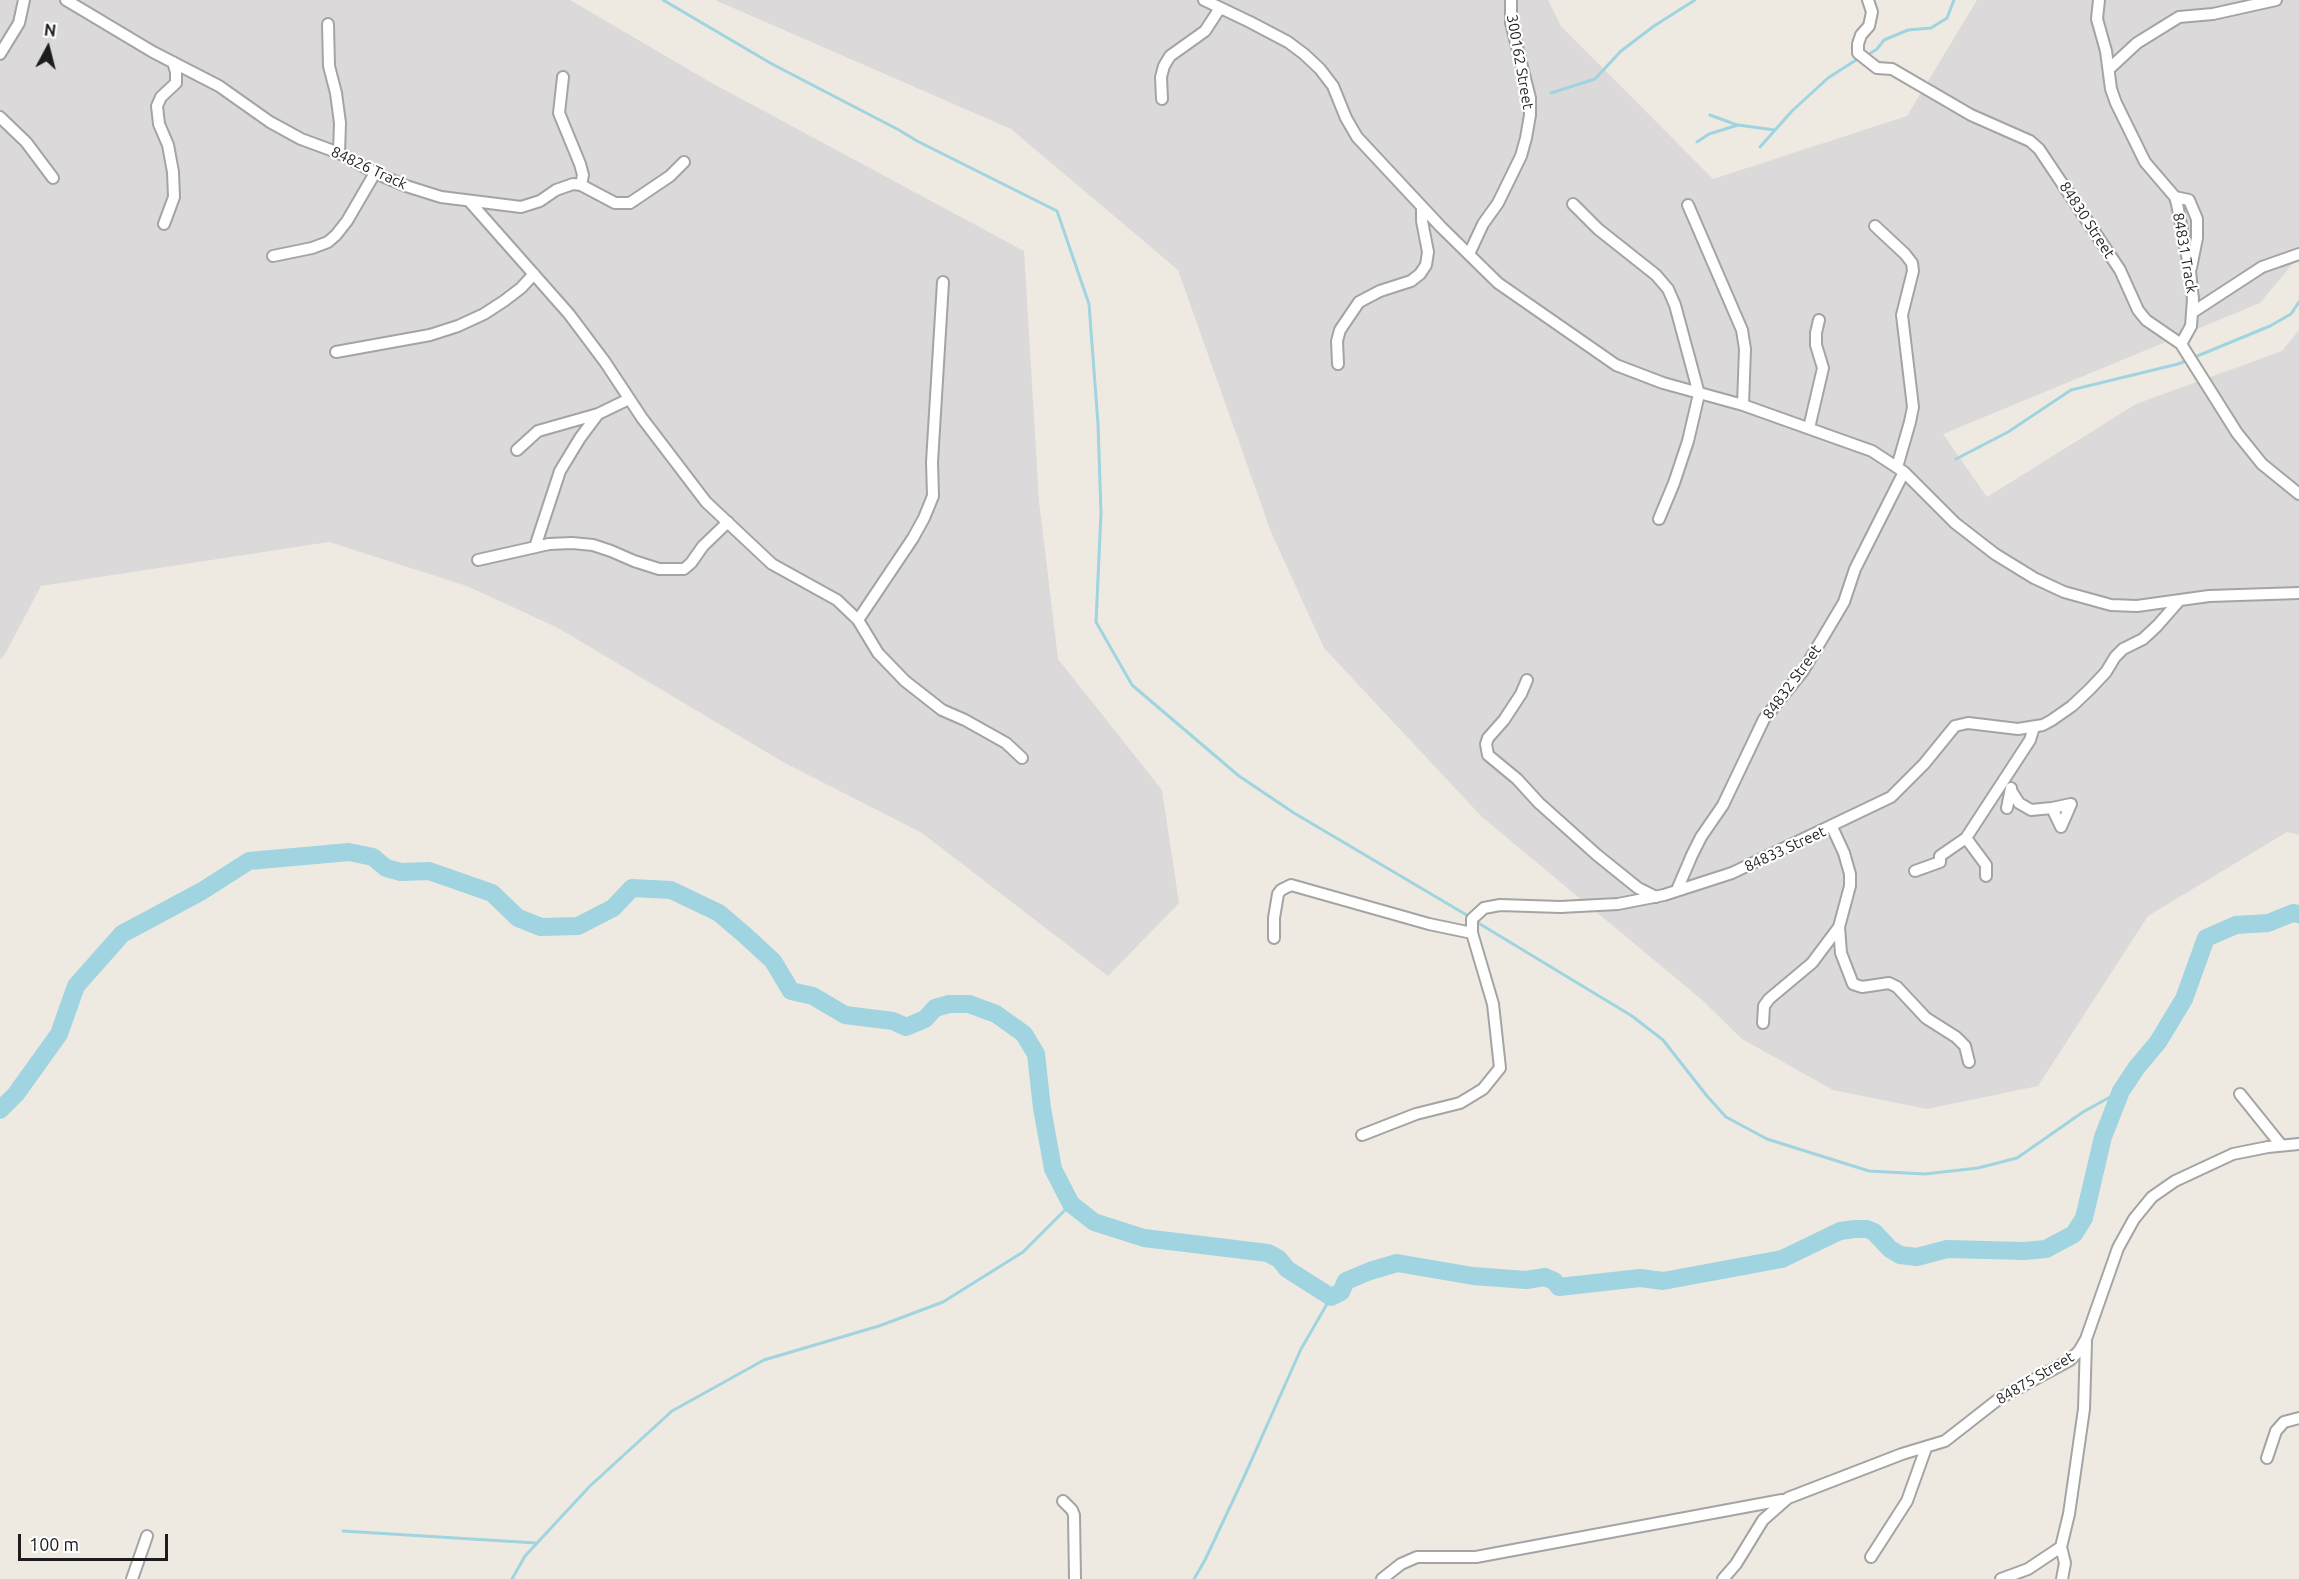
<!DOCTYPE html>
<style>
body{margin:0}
#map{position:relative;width:2299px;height:1579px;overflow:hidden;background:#efeae1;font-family:Ubuntu,sans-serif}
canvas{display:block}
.north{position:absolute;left:18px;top:18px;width:60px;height:60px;-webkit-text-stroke:4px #fff;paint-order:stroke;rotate:7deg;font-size:16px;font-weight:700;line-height:24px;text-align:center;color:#1d1d1d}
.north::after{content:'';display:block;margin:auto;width:21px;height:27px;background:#1d1d1d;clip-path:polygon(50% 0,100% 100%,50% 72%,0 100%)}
.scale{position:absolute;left:18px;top:1534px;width:150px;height:27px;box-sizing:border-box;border:3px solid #1d1d1d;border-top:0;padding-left:8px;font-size:18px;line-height:21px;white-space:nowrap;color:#1d1d1d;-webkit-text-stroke:4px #fff;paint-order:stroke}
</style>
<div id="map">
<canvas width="2299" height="1579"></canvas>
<div class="north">N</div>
<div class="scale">100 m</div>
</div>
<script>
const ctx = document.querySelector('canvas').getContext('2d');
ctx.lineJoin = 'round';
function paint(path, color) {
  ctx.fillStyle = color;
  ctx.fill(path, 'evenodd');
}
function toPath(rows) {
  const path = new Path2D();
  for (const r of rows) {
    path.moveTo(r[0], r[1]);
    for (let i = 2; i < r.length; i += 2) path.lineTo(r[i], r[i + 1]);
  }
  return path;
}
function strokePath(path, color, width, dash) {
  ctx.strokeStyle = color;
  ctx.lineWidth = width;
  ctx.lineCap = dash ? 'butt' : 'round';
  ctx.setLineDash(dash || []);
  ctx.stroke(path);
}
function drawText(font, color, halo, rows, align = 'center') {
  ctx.font = font + ' Ubuntu,sans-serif';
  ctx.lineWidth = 4.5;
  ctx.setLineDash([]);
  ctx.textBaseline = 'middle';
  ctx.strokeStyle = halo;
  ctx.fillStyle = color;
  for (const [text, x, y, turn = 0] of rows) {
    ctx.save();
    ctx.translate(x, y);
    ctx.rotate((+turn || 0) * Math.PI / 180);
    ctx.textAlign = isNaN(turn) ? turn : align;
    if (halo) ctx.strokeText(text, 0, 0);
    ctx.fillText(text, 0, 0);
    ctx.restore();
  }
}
paint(toPath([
 [0,0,570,0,710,82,1024,251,1039,501,1058,659,1162,790,1179,903,1108,976,922,833,783,762,558,628,467,586,329,542,41,586,5,654,0,660],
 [715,0,1548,0,1561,26,1713,179,1907,116,1977,0,2299,0,2299,256,2260,303,1943,434,1987,497,2136,404,2282,351,2299,330,2299,835,2287,832,2148,916,2038,1086,1927,1109,1833,1090,1742,1039,1701,999,1482,817,1324,648,1271,532,1178,270,1011,129]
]), '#dbd9d9');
strokePath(toPath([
 [663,0,772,64,899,130,917,141,1057,211,1089,304,1098,424,1101,513,1096,622,1132,685,1239,776,1294,813,1470,917],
 [1866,56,1877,49,1884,40,1908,30,1931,28,1947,18,1954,0],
 [1551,93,1595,79,1621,51,1654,26,1695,0],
 [1710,115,1737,125],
 [1697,142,1709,134,1738,125,1775,130],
 [1760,147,1792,111,1828,78,1856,60],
 [1956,459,2008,432,2071,390,2178,364,2270,326,2291,314,2299,302],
 [1475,921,1632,1016,1663,1040,1707,1096,1726,1117,1767,1139,1869,1171,1925,1174,1978,1168,2017,1158,2083,1112,2121,1091],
 [343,1531,536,1543],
 [512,1579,525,1556,590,1486,672,1411,764,1360,879,1326,943,1302,1023,1252,1071,1204],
 [1194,1579,1205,1560,1244,1477,1301,1349,1331,1297]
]), '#9fd4e0', 3);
strokePath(toPath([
 [0,1110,16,1094,59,1034,76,986,122,934,202,891,249,861,349,852,373,857,386,868,401,872,429,871,492,893,518,918,541,927,578,926,613,908,632,888,671,890,719,913,747,937,773,961,791,991,813,996,845,1015,893,1021,906,1027,925,1019,935,1008,949,1004,969,1004,996,1014,1024,1034,1036,1054,1042,1108,1053,1169,1071,1204,1094,1222,1144,1238,1268,1253,1279,1259,1287,1269,1331,1297,1341,1292,1346,1281,1370,1271,1397,1263,1473,1276,1526,1280,1545,1277,1554,1281,1559,1287,1640,1278,1663,1281,1782,1259,1840,1231,1855,1229,1867,1229,1874,1232,1890,1249,1900,1255,1917,1257,1947,1249,2024,1251,2046,1249,2074,1234,2084,1218,2103,1137,2121,1091,2137,1067,2158,1042,2184,999,2206,938,2236,925,2268,923,2293,913,2299,914]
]), '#9fd4e0', 18);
const minor = toPath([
 [66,0,153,52,219,86,270,122,301,139,339,153,375,173,406,186,441,197,521,207,540,201,556,190,573,184,581,185,615,203,630,203,670,176,684,162],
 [1204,0,1250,22,1288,42,1304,54,1320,69,1333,86,1346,118,1357,137,1441,227,1498,283,1616,365,1663,383,1743,405,1872,451,1904,472,1955,523,1995,554,2034,578,2064,592,2111,605,2137,606,2209,596,2299,593],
 [1868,0,1872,12,1869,26,1861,35,1858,44,1858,53,1877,68,1892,69,1971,115,2030,141,2039,149,2120,270,2138,310,2146,320,2181,344,2237,433,2262,464,2299,494],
 [2099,0,2097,19,2106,51,2111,89,2116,103,2145,162,2175,197,2177,204,2190,271,2193,299,2191,326,2181,344],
 [328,24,329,66,336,93,340,123,339,153],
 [0,54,19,23,24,0],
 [2109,69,2137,43,2179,17,2213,14,2276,0],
 [563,77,559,113,580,164,583,175,581,185],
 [1162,99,1161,77,1164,66,1170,56,1205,31,1220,8],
 [0,117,26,142,53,178],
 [2175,197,2189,200,2197,219,2197,238,2191,268],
 [470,202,569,314,605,362,642,418,706,502,772,564,837,600,858,620,878,653,905,681,942,710,965,720,1006,743,1022,758],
 [1573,204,1598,229,1656,275,1668,289,1675,305,1699,394,1688,441,1674,483,1659,519],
 [1688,205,1742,330,1745,349,1743,405],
 [164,224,174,197,173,172,168,145,159,124,157,106,161,97,176,83,176,72,173,62],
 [1875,226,1905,254,1912,263,1913,271,1902,315,1913,407,1910,422,1897,467],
 [1469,254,1483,224,1498,203,1521,156,1526,138,1530,115,1530,98,1511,23,1511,0],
 [273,256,312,248,328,242,336,235,347,221,375,173],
 [2193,312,2262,267,2299,254],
 [336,352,430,335,458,326,484,314,504,301,521,288,534,274],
 [1338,364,1337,341,1340,330,1359,302,1380,291,1411,281,1420,274,1426,265,1428,252,1422,221,1422,207],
 [1809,428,1823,368,1816,345,1816,333,1819,320],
 [517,450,538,431,598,414,629,399],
 [535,547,560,471,580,438,598,414],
 [478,560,549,544,572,543,593,545,611,551,634,561,659,569,684,569,691,563,703,546,728,522],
 [858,620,913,538,924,518,933,496,932,462,943,282],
 [1527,680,1521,694,1504,720,1488,738,1486,744,1488,755,1517,779,1539,803,1597,855,1638,888,1656,897],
 [2012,792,2019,803,2031,810,2052,808,2061,827,2071,804,2052,808],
 [2007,808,2011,788],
 [1966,838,1986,865,1986,876],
 [1915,871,1940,862,1940,856,1966,838,2030,740,2034,727],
 [1677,890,1692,855,1701,837,1723,805,1764,719,1803,671,1844,602,1855,569,1904,472],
 [1839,927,1841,953,1853,984,1862,987,1889,983,1897,987,1926,1018,1956,1037,1965,1046,1969,1062],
 [1274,938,1274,918,1278,894,1281,890,1291,885,1429,924,1472,933],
 [1763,1023,1764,1006,1769,999,1812,963,1839,927,1850,886,1850,874,1844,853,1832,827],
 [2240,1094,2281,1145],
 [1362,1135,1416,1114,1460,1103,1483,1089,1500,1068,1493,1004,1472,933,1472,919,1484,908,1500,905,1560,907,1618,904,1664,895,1732,873,1891,797,1924,764,1955,726,1968,723,2018,729,2043,725,2052,720,2072,706,2090,689,2106,672,2115,657,2123,649,2143,639,2157,626,2179,601],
 [2267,1458,2276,1431,2284,1422,2299,1418],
 [1063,1501,1072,1510,1074,1515,1075,1579],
 [1871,1557,1907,1501,1926,1448],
 [132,1579,147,1536],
 [1382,1579,1401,1564,1417,1557,1476,1557,1782,1500],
 [1723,1579,1736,1564,1763,1520,1788,1498,1902,1454,1945,1441,2000,1398,2070,1360,2079,1351,2086,1339,2118,1248,2134,1219,2152,1197,2175,1181,2233,1154,2268,1147,2299,1144],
 [2001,1579,2028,1569,2061,1547],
 [2062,1579,2065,1563,2061,1547,2069,1514,2084,1409,2086,1342]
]);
strokePath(minor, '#a4a4a4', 14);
strokePath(minor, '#fff', 10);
drawText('15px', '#1d1d1d', '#fff', [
 ["300162 Street",1520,62,80],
 ["84826 Track",369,168,25],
 ["84830 Street",2087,220,57],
 ["84831 Track",2185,253,80],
 ["84832 Street",1792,682,-54],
 ["84833 Street",1785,849,-25],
 ["84875 Street",2035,1378,-31]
]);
</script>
